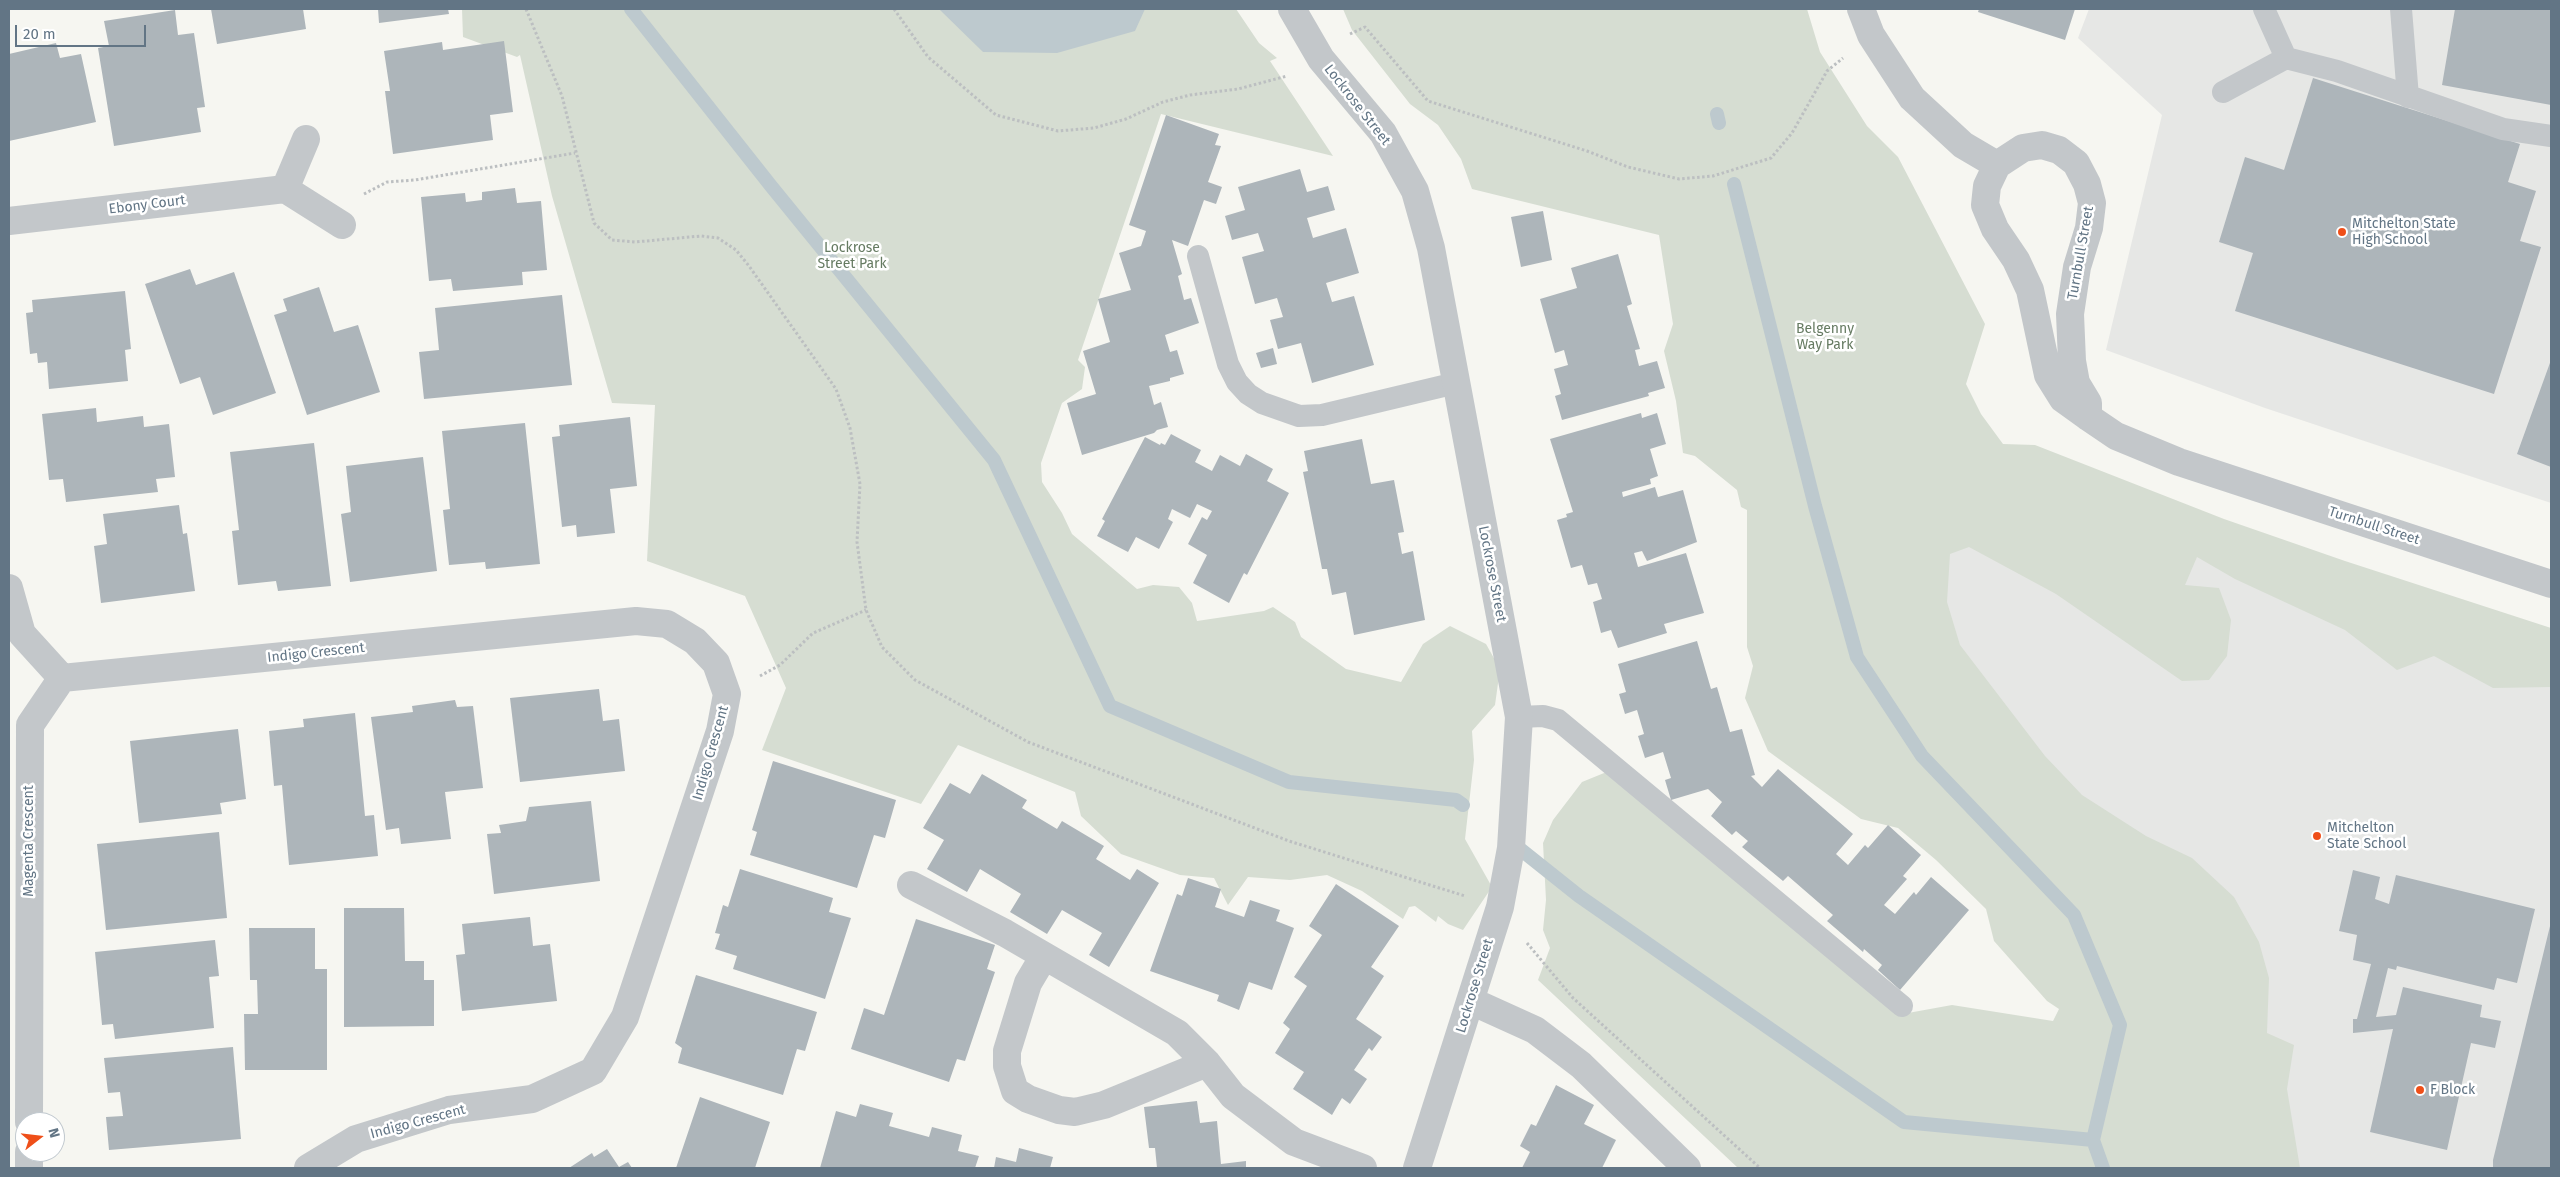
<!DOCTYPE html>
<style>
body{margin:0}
#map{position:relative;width:2560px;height:1177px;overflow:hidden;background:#f6f6f1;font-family:"Fira Sans",sans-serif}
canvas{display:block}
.frame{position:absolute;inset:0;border:10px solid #627585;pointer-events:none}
.north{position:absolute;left:15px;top:1112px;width:50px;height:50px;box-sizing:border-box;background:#fff;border:1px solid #c0c8ce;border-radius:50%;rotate:74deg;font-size:14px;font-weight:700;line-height:20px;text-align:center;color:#627585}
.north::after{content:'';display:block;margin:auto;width:18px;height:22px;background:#ef4f19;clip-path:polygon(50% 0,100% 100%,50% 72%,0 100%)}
.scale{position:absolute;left:15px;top:25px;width:131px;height:22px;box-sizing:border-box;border:2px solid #627585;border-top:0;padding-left:6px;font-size:15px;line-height:18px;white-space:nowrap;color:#627585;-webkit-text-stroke:4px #fff;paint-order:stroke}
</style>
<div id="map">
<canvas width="2560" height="1177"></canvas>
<div class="frame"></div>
<div class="north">N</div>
<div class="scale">20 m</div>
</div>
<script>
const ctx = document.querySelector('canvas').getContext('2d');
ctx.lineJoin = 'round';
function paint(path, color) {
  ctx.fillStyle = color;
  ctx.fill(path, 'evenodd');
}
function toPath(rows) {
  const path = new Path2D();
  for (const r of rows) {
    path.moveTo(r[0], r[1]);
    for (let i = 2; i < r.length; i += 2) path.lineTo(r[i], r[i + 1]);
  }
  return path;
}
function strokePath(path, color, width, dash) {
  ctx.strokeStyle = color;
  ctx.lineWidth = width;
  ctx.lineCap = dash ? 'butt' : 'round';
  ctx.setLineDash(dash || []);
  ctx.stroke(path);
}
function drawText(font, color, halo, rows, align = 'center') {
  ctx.font = font + ' "Fira Sans",sans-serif';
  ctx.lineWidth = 5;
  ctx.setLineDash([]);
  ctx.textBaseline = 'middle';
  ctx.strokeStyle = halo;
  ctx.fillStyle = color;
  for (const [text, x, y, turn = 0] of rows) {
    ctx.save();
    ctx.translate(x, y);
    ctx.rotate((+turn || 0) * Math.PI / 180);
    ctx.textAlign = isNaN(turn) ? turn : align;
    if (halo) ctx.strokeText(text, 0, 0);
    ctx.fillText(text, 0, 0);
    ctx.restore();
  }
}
paint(toPath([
 [2089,9,2551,9,2551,503,2265,408,2106,350,2162,115,2078,38],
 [1959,464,2551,658,2551,1168,2285,1168,1902,633]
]), '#e6e7e5');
paint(toPath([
 [462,9,1236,9,1259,43,1277,58,1270,61,1333,156,1161,114,1078,360,1085,367,1082,389,1062,403,1041,463,1042,482,1062,513,1072,534,1137,589,1153,585,1179,587,1192,603,1197,621,1264,611,1273,607,1295,622,1301,637,1346,669,1401,682,1423,644,1450,626,1486,644,1500,669,1495,705,1472,731,1474,760,1465,839,1492,887,1463,930,1448,924,1438,916,1436,922,1415,906,1409,907,1403,919,1362,891,1327,875,1290,880,1248,877,1228,905,1214,878,1180,875,1121,854,1081,816,1075,792,958,745,921,804,762,750,786,688,745,596,647,561,655,405,612,403,552,196,520,55,517,57,463,37],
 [1343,9,1807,9,1820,52,1867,126,1898,157,1985,324,1966,384,1981,414,2003,444,2035,445,2224,519,2345,561,2551,628,2551,687,2493,688,2434,656,2397,670,2345,630,2235,579,2197,557,2185,585,2219,588,2231,620,2227,656,2209,680,2182,681,2056,594,1969,547,1950,554,1947,602,1960,645,2045,756,2082,795,2146,836,2192,858,2234,897,2259,942,2269,978,2267,1033,2294,1045,2287,1089,2300,1168,1738,1168,1538,980,1550,948,1543,930,1546,900,1543,843,1553,820,1582,782,1609,771,1897,1015,1952,1005,2053,1021,2059,1009,2047,1001,1994,941,1986,909,1936,860,1898,828,1861,819,1768,751,1745,698,1753,666,1747,647,1747,510,1741,507,1737,490,1695,456,1683,453,1676,401,1664,351,1673,324,1659,235,1472,189,1461,159,1438,125,1410,104,1352,30]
]), '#d6ddd2');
paint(toPath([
 [939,9,1145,9,1135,31,1057,53,983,52]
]), '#bdc9ce');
strokePath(toPath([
 [631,9,771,186,994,460,1110,706,1289,782,1456,800,1463,805],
 [1717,114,1719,123],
 [1734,184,1815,506,1857,657,1922,756,2074,915,2120,1025,2093,1140],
 [1510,841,1579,896,1904,1122,2093,1140,2103,1168]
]), '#bdc9ce', 14);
paint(toPath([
 [211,9,303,9,306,29,217,44],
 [378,9,448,9,449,14,379,23],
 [1979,9,2075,9,2065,40,1978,12],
 [2455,9,2551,9,2551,105,2442,85],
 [175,10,178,35,194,33,205,107,197,108,201,132,114,146,98,48,109,46,104,21],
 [504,41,513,112,490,115,493,140,393,154,385,91,390,91,384,51,442,42,443,50],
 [56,43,60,58,81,54,96,122,9,141,9,54],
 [2313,78,2520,144,2508,182,2536,191,2520,241,2541,247,2494,394,2235,311,2253,253,2219,242,2245,157,2284,170],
 [1166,115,1219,134,1215,145,1221,146,1208,182,1222,187,1216,204,1204,200,1188,246,1172,240,1182,274,1178,276,1184,300,1191,298,1199,323,1165,335,1170,352,1177,350,1184,374,1170,378,1170,381,1149,386,1154,405,1161,402,1168,427,1157,430,1154,433,1082,455,1067,403,1096,394,1083,351,1110,342,1098,299,1131,290,1119,253,1141,246,1146,231,1129,225],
 [1300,169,1307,192,1328,186,1335,210,1307,218,1313,238,1346,228,1359,273,1326,283,1332,302,1354,296,1374,365,1312,383,1301,343,1278,349,1270,320,1283,317,1277,298,1255,304,1242,257,1264,251,1258,233,1232,240,1225,216,1245,210,1238,187],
 [515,188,517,203,541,201,547,270,522,272,523,285,453,291,451,279,429,281,421,197,465,193,466,202,482,200,482,192],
 [1543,211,1552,260,1521,267,1511,217],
 [1618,254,1632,304,1627,306,1640,349,1635,350,1639,366,1657,361,1665,388,1648,393,1649,396,1562,420,1555,396,1561,394,1554,369,1568,365,1564,350,1555,353,1540,299,1577,288,1571,268],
 [190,269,196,285,234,272,276,393,213,415,200,377,180,384,145,284],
 [319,287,334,332,358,325,380,392,307,415,274,315,287,311,283,299],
 [125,291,131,349,125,350,128,381,49,389,47,362,38,363,37,353,30,354,26,313,33,312,32,300],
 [562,295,572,385,424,399,419,352,439,350,435,308],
 [1273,348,1277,364,1261,368,1256,353],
 [2551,360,2551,467,2517,454],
 [96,408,97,422,143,416,144,427,169,424,175,477,156,479,158,492,66,502,63,479,49,480,42,414],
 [1641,413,1642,418,1657,413,1666,444,1650,449,1658,476,1650,479,1651,484,1622,492,1623,497,1655,487,1658,497,1683,490,1697,542,1647,561,1642,551,1634,553,1638,567,1686,553,1704,613,1664,624,1667,633,1618,648,1611,630,1601,633,1593,602,1602,599,1597,583,1588,585,1582,565,1571,568,1557,520,1567,517,1566,514,1573,512,1550,439],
 [630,417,637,486,610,489,615,533,577,537,576,525,562,527,552,437,560,436,559,425],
 [525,423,540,564,486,569,485,562,449,565,443,510,450,509,442,431],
 [1171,434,1201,450,1195,462,1212,471,1220,455,1240,466,1246,454,1273,469,1267,481,1289,493,1247,575,1244,573,1229,603,1193,583,1207,555,1188,544,1202,517,1207,520,1212,511,1197,504,1190,518,1172,509,1168,519,1173,522,1159,549,1136,537,1128,552,1097,536,1105,521,1102,519,1145,437,1160,445,1161,443,1165,445],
 [1362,439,1371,484,1394,480,1404,532,1398,533,1402,554,1413,551,1425,620,1354,635,1346,592,1332,595,1327,569,1322,569,1303,472,1308,471,1304,451],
 [314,443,331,586,278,591,276,581,238,585,232,531,239,530,230,452],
 [423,457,437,571,350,582,341,514,351,512,346,466],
 [179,505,183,534,187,533,195,591,101,603,94,546,107,544,103,514],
 [1697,641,1711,689,1717,687,1730,732,1742,729,1755,775,1751,776,1762,787,1778,769,1853,834,1836,854,1848,865,1865,845,1868,848,1888,825,1921,855,1903,876,1907,879,1884,905,1895,914,1914,892,1916,895,1931,877,1969,910,1900,990,1878,970,1882,965,1864,949,1863,952,1827,921,1833,915,1788,876,1783,881,1742,847,1748,841,1736,831,1732,835,1711,816,1722,802,1708,789,1671,800,1665,780,1671,778,1663,752,1645,758,1638,736,1644,734,1637,710,1625,714,1619,694,1626,692,1618,664],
 [599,689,603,721,619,719,625,771,520,782,510,698],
 [455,700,457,707,473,706,483,788,445,792,451,839,401,844,399,828,386,830,371,717,413,712,412,706],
 [355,713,365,816,374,815,378,856,289,865,282,785,274,786,269,731,304,727,303,719],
 [238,729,246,799,220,803,222,814,139,823,130,741],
 [773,761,896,800,885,838,874,835,857,888,750,855,757,832,752,830],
 [982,774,1027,800,1022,808,1057,829,1062,821,1104,846,1096,859,1130,880,1137,869,1159,883,1109,967,1089,955,1102,933,1062,910,1047,934,1010,912,1021,894,980,869,967,892,927,869,944,840,923,828,950,783,970,794],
 [591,801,600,881,494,894,487,834,501,833,499,825,526,821,529,807],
 [219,832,227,918,106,930,97,844],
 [740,869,833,898,829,912,851,918,825,999,733,969,737,956,715,949,720,934,715,933,723,905,728,907],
 [2353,870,2380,877,2375,899,2389,904,2396,875,2535,909,2517,983,2497,978,2494,990,2397,966,2396,970,2388,968,2376,1017,2396,1015,2403,987,2482,1005,2480,1017,2501,1021,2495,1048,2471,1043,2447,1150,2370,1132,2393,1029,2353,1033,2353,1019,2357,1019,2371,964,2353,960,2357,935,2339,931],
 [1188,878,1221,889,1215,907,1244,917,1250,900,1280,910,1276,921,1294,928,1272,990,1249,982,1239,1010,1217,1001,1219,995,1150,971,1177,894,1182,896],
 [1336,884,1399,926,1371,967,1384,976,1356,1019,1382,1037,1372,1051,1369,1048,1354,1070,1367,1079,1350,1104,1342,1098,1332,1115,1293,1089,1304,1072,1275,1053,1290,1029,1283,1023,1307,986,1294,977,1322,935,1309,926],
 [344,908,404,908,405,961,424,961,424,980,434,980,434,1026,344,1027],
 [530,917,533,946,550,944,557,1001,462,1011,456,955,465,954,462,924],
 [916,919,995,945,987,969,995,972,965,1061,957,1059,949,1082,851,1049,864,1008,884,1015],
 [2551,922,2551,1168,2493,1168,2493,1160],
 [249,928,315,928,315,969,327,969,327,1070,245,1070,244,1014,258,1014,257,980,250,980],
 [215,940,219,976,209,977,214,1028,115,1039,113,1024,102,1025,95,952],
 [696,975,817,1012,805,1051,797,1049,783,1095,678,1063,682,1048,675,1043],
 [233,1047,241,1139,109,1150,106,1117,123,1116,120,1092,108,1093,104,1058],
 [1556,1085,1594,1105,1584,1124,1616,1140,1602,1168,1522,1168,1530,1152,1520,1146,1531,1124,1536,1126],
 [700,1097,770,1122,755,1168,676,1168],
 [1197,1101,1200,1123,1217,1121,1221,1164,1246,1161,1246,1168,1157,1168,1155,1148,1149,1148,1144,1107],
 [860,1104,893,1113,889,1126,929,1137,932,1127,962,1135,958,1151,979,1156,975,1168,820,1168,836,1111,856,1117],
 [1019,1148,1053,1157,1050,1168,994,1168,996,1157,1016,1162],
 [607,1149,619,1167,628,1162,632,1168,569,1168,592,1153,594,1157]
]), '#adb5ba');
strokePath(toPath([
 [526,9,562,96,594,223,612,240,635,242,701,236,718,238,736,250,749,266,836,389,850,428,860,484,857,542,866,610,882,647,915,680,1028,742,1289,841,1465,896],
 [894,9,928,57,996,115,1058,131,1094,128,1126,119,1163,102,1190,95,1238,89,1287,76],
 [1350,34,1365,27,1428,101,1587,151,1628,167,1679,179,1713,176,1771,158,1792,133,1827,71,1843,58],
 [364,194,387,182,415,180,575,153],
 [760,676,780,665,813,633,866,610],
 [1527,943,1573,998,1760,1168]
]), '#bcbfc1', 3, [2.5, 2.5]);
strokePath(toPath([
 [2264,9,2286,58],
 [2401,9,2408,97],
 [2223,92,2286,58,2337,71,2503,129,2551,136],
 [1198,256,1228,364,1237,382,1248,394,1262,403,1299,416,1322,415,1456,383],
 [1519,717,1543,716,1558,720,1902,1006]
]), '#c3c7ca', 22);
strokePath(toPath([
 [1292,9,1321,59,1383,133,1415,191,1431,248,1519,717,1511,848,1500,907,1417,1168],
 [1861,9,1871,35,1912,98,1963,145,1997,165],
 [306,139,285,189,342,225],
 [9,221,285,189],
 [2088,417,2088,403,2076,383,2072,361,2070,314,2077,267,2089,228,2092,203,2087,184,2076,163,2059,150,2042,145,2023,148,1997,165,1987,186,1985,205,1995,229,2016,260,2030,290,2048,375,2063,399,2088,417,2116,436,2179,462,2551,584],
 [9,588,22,634,62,678,30,725,29,1122],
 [62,678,636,621,667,624,695,641,716,663,727,694,720,731,625,1017,593,1071,532,1099,449,1110,356,1139,308,1168],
 [911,885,1005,933,1177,1033,1207,1063,1233,1096,1294,1142,1363,1168],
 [1044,956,1028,983,1007,1051,1007,1066,1015,1091,1028,1099,1059,1110,1075,1112,1104,1105,1207,1063],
 [1471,1001,1535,1030,1581,1065,1687,1168],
 [29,1168,29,1152]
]), '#c3c7ca', 28);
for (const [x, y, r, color] of [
 [2342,232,5,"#ef4f19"],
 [2317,836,5,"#ef4f19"],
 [2420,1090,5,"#ef4f19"]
]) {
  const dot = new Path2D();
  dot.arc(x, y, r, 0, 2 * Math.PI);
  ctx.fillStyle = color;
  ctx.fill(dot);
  strokePath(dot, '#fff', 2);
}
drawText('14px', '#627585', '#fff', [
 ["Lockrose Street",1357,105,52],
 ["Ebony Court",147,205,-7],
 ["Turnbull Street",2081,253,-80],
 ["Turnbull Street",2374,526,18],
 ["Lockrose Street",1492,574,79],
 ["Indigo Crescent",316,653,-6],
 ["Indigo Crescent",711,753,-74],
 ["Magenta Crescent",29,841,-90],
 ["Lockrose Street",1475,986,-73],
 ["Indigo Crescent",418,1122,-15]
]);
drawText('14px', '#627585', '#fff', [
 ["Mitchelton State",2352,224],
 ["High School",2352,240],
 ["Mitchelton",2327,828],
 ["State School",2327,844],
 ["F Block",2430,1090]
], 'left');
drawText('14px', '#667b62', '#fff', [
 ["Lockrose",852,248],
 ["Street Park",852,264],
 ["Belgenny",1825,329],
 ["Way Park",1825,345]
]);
</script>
